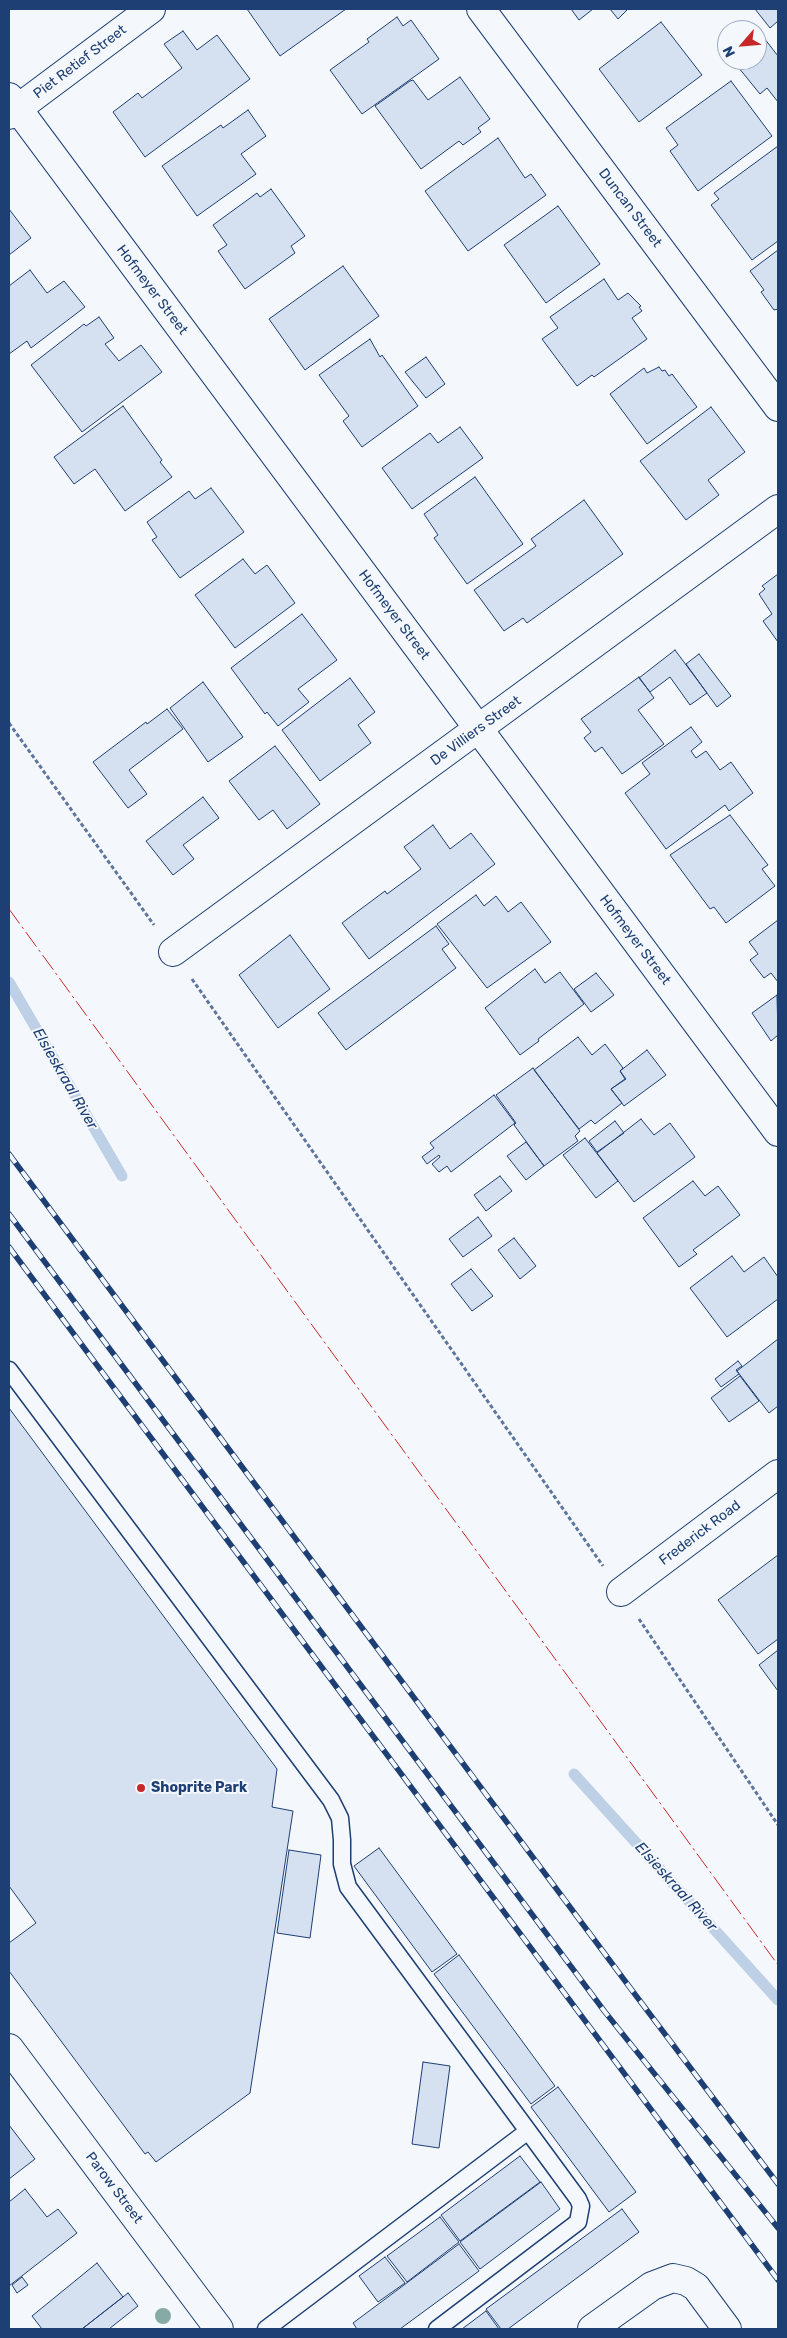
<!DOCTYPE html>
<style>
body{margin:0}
#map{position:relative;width:787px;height:2338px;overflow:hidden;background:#f4f7fb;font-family:Rubik,sans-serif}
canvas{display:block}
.frame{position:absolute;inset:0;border:10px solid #1d3f73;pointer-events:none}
.north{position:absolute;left:717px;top:20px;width:50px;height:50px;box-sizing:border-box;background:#f4f7fb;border:1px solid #9eadc5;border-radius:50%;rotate:243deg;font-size:14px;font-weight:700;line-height:20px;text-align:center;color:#1d3f73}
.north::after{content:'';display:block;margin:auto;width:18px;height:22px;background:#c62828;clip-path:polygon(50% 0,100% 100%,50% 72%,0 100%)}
</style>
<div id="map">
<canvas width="787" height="2338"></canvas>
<div class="frame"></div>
<div class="north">N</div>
</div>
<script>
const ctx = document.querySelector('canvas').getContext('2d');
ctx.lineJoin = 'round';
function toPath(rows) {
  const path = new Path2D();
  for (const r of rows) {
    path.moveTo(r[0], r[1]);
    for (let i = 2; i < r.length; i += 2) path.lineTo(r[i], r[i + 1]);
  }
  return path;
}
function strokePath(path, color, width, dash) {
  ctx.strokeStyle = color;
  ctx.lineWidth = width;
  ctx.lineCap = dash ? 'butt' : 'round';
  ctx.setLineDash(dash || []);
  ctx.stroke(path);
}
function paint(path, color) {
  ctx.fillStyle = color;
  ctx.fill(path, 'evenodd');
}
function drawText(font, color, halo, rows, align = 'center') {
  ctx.font = font + ' Rubik,sans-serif';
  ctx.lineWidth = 4;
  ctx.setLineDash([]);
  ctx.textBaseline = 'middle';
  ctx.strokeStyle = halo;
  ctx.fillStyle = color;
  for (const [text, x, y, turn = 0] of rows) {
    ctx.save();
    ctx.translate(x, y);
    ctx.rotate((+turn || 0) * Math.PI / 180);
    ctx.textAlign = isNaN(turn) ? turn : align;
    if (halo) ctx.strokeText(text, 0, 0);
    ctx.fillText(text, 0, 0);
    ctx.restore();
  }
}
strokePath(toPath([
 [9,982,122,1176],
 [574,1774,778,2000]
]), '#bed0e5', 11);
const building = toPath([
 [247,9,346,9,280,56,247,9],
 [571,9,593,9,579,20,571,9],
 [610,9,628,9,618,19,610,9],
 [755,9,778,9,778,21,770,28,755,9],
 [397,17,403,26,411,20,439,59,362,114,330,70,369,42,367,39,397,17],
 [661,22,702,75,639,122,599,69,661,22],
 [183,31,197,50,217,35,250,79,145,157,113,112,138,93,142,98,182,68,164,44,183,31],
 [764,38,778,56,778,102,767,88,760,94,734,62,737,60,757,60,757,44,764,38],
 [460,77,490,119,478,128,481,132,463,145,459,141,421,169,375,106,410,81,413,80,428,100,460,77],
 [731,81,772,136,698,191,670,151,678,145,666,128,731,81],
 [248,110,266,136,241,154,256,174,197,216,162,166,221,125,223,128,248,110],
 [498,138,525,178,531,174,546,195,468,251,425,191,498,138],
 [778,146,778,241,752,260,711,205,719,199,714,193,778,146],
 [271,189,305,236,291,246,295,253,245,289,218,251,227,245,213,225,257,193,260,197,271,189],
 [558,206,600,264,546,303,504,245,558,206],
 [9,209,31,238,9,255,9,209],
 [778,250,778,309,774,310,761,292,764,290,750,271,778,250],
 [343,266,379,316,305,370,269,319,343,266],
 [30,270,47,293,64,281,85,307,31,348,27,341,9,354,9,286,30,270],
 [604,279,618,300,628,293,641,306,639,307,642,311,632,318,647,339,594,377,592,375,577,386,542,339,558,328,550,317,604,279],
 [99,317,114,338,105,344,119,361,141,345,162,372,82,432,31,365,84,324,86,326,99,317],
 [370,339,380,357,382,355,418,406,362,447,343,421,349,416,319,375,370,339],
 [426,357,445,384,426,398,405,372,426,357],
 [659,367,662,371,665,370,669,376,672,374,697,407,647,444,610,394,644,368,647,373,659,367],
 [123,406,162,460,160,462,172,477,125,511,95,469,74,484,54,457,123,406],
 [711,407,745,452,708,480,719,495,686,520,640,461,711,407],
 [460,427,483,458,412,509,382,468,430,433,438,443,460,427],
 [475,477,523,544,467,584,434,538,438,535,424,514,475,477],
 [211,488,244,532,180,578,152,540,157,537,147,522,189,491,195,499,211,488],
 [584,500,623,554,527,623,523,618,504,631,474,590,536,546,531,539,584,500],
 [243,559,255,574,267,565,295,603,235,648,195,595,243,559],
 [778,574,778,642,763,621,772,614,759,594,765,589,762,586,778,574],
 [302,614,337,660,298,689,309,702,278,726,267,712,265,714,231,668,302,614],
 [675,650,707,693,690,705,670,677,650,692,639,678,675,650],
 [699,654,731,696,717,707,686,664,699,654],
 [639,677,654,698,638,710,664,744,622,774,602,747,595,752,584,738,591,732,581,719,639,677],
 [350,678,375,712,358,725,371,743,320,781,282,730,350,678],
 [203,682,243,737,208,762,170,708,203,682],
 [167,709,183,729,129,770,147,794,128,808,93,762,146,722,147,724,167,709],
 [691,727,702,742,691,751,696,758,706,751,720,770,731,762,753,793,729,811,725,805,666,849,625,793,650,774,642,763,691,727],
 [275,746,320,804,287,829,273,810,259,820,229,781,275,746],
 [203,797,219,818,183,845,194,859,173,875,146,841,203,797],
 [730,815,768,865,762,869,775,886,726,923,714,907,710,909,670,855,730,815],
 [433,825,450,849,471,833,495,864,369,959,342,923,385,891,387,894,421,869,404,847,433,825],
 [476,895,484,906,496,896,508,912,521,902,551,942,487,988,437,924,476,895],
 [778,920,778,982,771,973,764,978,750,960,758,954,749,942,778,920],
 [436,926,449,944,442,949,456,968,346,1050,318,1013,436,926],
 [290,935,330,989,278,1028,239,975,290,935],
 [535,969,545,983,560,972,584,1004,538,1039,539,1041,520,1055,485,1008,535,969],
 [596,973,614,995,591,1012,574,989,596,973],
 [777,995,778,1035,771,1041,752,1013,777,995],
 [578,1037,592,1055,605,1044,623,1068,620,1071,625,1079,611,1089,622,1103,595,1124,591,1120,579,1129,534,1070,578,1037],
 [647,1050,666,1075,624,1106,611,1089,626,1079,620,1071,647,1050],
 [533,1068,580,1131,575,1136,578,1141,544,1166,514,1125,516,1123,496,1095,533,1068],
 [494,1095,515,1123,451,1172,447,1166,439,1172,432,1164,440,1157,439,1155,427,1164,422,1157,434,1148,430,1143,494,1095],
 [641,1119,654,1135,670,1123,695,1157,634,1202,597,1153,641,1119],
 [615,1121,624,1133,597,1152,589,1141,615,1121],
 [585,1138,618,1181,596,1198,563,1155,585,1138],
 [526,1142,544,1166,526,1180,507,1156,526,1142],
 [500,1176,512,1191,486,1211,474,1195,500,1176],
 [693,1181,705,1196,718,1186,740,1215,693,1250,697,1254,679,1267,643,1218,693,1181],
 [478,1217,492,1236,463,1257,449,1239,478,1217],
 [514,1238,536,1266,520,1279,498,1250,514,1238],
 [732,1256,744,1272,764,1257,778,1277,778,1299,727,1337,690,1288,732,1256],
 [471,1269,493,1296,472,1311,451,1284,471,1269],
 [778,1339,778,1406,769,1413,737,1371,778,1339],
 [738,1361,742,1366,736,1370,739,1374,721,1387,715,1379,738,1361],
 [740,1376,759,1401,729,1422,711,1398,740,1376],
 [9,1408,277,1769,272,1807,293,1811,250,2093,156,2162,148,2152,145,2154,9,1971,9,1943,36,1923,9,1886,9,1408],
 [778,1555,778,1639,758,1654,718,1600,778,1555],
 [778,1650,778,1691,759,1665,778,1650],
 [379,1848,457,1954,432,1972,354,1866,379,1848],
 [289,1850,321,1855,310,1938,277,1933,289,1850],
 [459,1955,555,2086,531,2104,434,1974,459,1955],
 [423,2062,450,2066,439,2148,412,2144,423,2062],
 [558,2087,636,2192,609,2212,531,2107,558,2087],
 [9,2125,35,2159,9,2179,9,2125],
 [520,2156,540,2182,460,2241,441,2215,520,2156],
 [541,2182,560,2209,480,2269,460,2242,541,2182],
 [25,2189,47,2217,58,2209,77,2233,9,2286,9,2202,25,2189],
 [622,2209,639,2232,508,2329,501,2329,486,2309,622,2209],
 [440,2217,459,2242,407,2282,387,2256,440,2217],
 [459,2244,479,2271,400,2329,357,2329,353,2323,459,2244],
 [385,2257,405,2283,378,2302,359,2276,385,2257],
 [97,2263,123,2297,82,2329,42,2329,32,2316,97,2263],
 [22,2277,28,2285,17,2293,12,2285,22,2277],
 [128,2293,138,2306,109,2329,82,2329,128,2293],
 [486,2311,499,2329,462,2329,486,2311]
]);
paint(building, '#d5e0f0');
strokePath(building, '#1d3f73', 1);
const service = toPath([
 [9,1370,331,1800,340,1818,342,1840,342,1864,348,1887,528,2131,266,2329],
 [437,2329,578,2222,581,2206,578,2199,528,2131]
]);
const minor = toPath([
 [481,9,778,407],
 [9,97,778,1132],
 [9,115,151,9],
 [173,952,778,509],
 [621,1592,778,1474],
 [9,2048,219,2329],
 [592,2329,652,2286,673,2278,686,2281,696,2287,727,2329]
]);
strokePath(service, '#1d3f73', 19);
strokePath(minor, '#1d3f73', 30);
strokePath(toPath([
 [9,723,154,925],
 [192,979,603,1566],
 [639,1619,778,1825]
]), '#5e769c', 3, [4, 2.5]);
strokePath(service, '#f4f7fb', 16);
strokePath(minor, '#f4f7fb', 28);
const rail = toPath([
 [9,1154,634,1993,778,2184],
 [9,1214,605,2012,778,2228],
 [9,1247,778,2280]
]);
strokePath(rail, '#1d3f73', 5.5);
strokePath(rail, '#f4f7fb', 4, [11]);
strokePath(toPath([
 [9,909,778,1965]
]), '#c62828', 1, [18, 4, 2.5, 4]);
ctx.fillStyle = '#86aba6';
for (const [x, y] of [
 [163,2316]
]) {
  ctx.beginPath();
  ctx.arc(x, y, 8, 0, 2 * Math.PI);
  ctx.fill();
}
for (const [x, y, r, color] of [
 [141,1788,5,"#c62828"]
]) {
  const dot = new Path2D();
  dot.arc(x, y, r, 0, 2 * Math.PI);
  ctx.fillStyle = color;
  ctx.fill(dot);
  strokePath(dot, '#f4f7fb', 2);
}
drawText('14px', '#1d3f73', '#f4f7fb', [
 ["Piet Retief Street",80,62,-37],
 ["Duncan Street",630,208,53],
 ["Hofmeyer Street",152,290,53],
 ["Hofmeyer Street",394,615,53],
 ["De Villiers Street",476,731,-36],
 ["Hofmeyer Street",635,940,53],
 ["Frederick Road",700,1533,-37],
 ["Parow Street",114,2188,53]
]);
drawText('bold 14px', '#1d3f73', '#f4f7fb', [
 ["Shoprite Park",151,1788]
], 'left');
drawText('italic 15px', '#1d3f73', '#f4f7fb', [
 ["Elsieskraal River",65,1079,60],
 ["Elsieskraal River",676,1887,48]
]);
</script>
